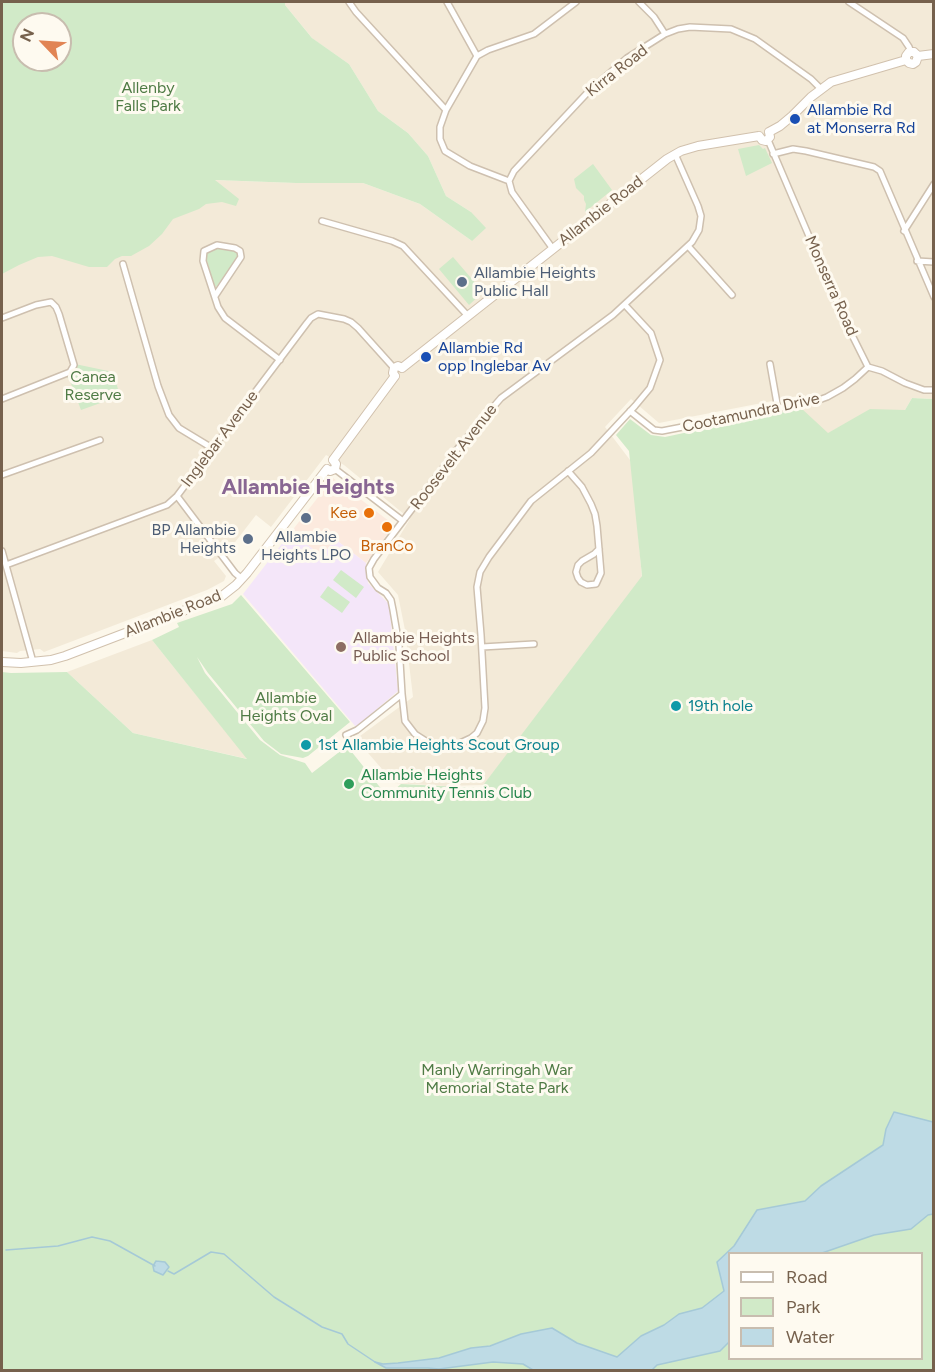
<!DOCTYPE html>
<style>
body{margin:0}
#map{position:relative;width:935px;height:1372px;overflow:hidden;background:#fcf7ea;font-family:Figtree,sans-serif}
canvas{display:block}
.frame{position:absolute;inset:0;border:3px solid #76614d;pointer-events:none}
.legend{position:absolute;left:728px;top:1252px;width:195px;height:108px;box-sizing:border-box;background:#fefaf0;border:2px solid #c8bdaf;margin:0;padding:8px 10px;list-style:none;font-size:18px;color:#76614d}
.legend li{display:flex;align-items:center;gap:12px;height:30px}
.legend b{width:30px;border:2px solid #c8bdaf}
.north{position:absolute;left:12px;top:12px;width:60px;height:60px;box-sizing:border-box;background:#fefaf0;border:2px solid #c8bdaf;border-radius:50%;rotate:295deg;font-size:16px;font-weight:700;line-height:24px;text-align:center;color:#76614d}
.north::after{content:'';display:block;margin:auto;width:21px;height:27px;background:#e18454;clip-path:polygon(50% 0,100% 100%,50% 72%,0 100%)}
</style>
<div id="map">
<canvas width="935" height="1372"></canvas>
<div class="frame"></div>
<ul class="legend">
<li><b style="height:8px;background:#fff"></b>Road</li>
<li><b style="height:16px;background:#d1eac8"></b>Park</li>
<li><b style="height:16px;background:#bedbe5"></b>Water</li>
</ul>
<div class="north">N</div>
</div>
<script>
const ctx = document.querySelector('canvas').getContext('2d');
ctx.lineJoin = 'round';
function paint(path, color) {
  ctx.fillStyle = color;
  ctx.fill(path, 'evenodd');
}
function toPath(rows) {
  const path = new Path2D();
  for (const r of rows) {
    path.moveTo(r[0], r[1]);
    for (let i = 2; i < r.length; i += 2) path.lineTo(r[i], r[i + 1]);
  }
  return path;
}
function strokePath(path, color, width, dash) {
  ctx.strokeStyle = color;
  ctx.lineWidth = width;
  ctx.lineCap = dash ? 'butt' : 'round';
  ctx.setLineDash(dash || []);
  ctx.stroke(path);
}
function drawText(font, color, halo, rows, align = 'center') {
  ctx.font = font + ' Figtree,sans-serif';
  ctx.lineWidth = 6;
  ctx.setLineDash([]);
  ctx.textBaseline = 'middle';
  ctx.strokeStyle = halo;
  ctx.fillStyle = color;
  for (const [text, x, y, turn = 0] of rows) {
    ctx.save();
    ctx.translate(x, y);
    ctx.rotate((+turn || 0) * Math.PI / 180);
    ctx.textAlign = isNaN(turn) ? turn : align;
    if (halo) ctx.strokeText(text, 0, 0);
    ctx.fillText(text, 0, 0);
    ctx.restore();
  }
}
paint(toPath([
 [285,2,933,2,933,399,912,398,905,410,869,411,827,434,801,409,798,396,659,423,631,399,605,427,630,460,633,474,642,578,484,785,445,786,394,783,356,739,413,697,405,630,398,595,378,572,410,519,344,465,326,455,271,527,256,515,229,550,214,561,226,576,224,581,207,590,44,652,40,649,20,651,17,653,2,651,2,258,213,180,296,183,363,183,420,204,472,241,471,212,446,196,428,156,408,133,378,111,349,64,313,39,285,5],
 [152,640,248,759,133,733,67,672]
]), '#f3ead8');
paint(toPath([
 [333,478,394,525,366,563,335,539,322,556,291,532]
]), '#fceade');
paint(toPath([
 [291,532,322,556,335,539,366,563,368,583,389,604,398,691,356,727,243,594]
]), '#f4e6f9');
paint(toPath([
 [2,2,285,2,285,5,312,38,349,64,378,111,408,133,428,156,446,196,471,212,486,228,472,241,420,204,363,183,296,183,215,180,239,199,236,206,222,202,206,204,199,209,173,219,162,234,149,246,131,256,122,256,115,259,107,267,89,267,52,256,38,257,19,265,2,274],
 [24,24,60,24,60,60,24,60],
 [759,145,763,149,765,148,772,163,746,176,738,149],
 [593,164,612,190,585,212,586,204,584,200,584,196,576,188,574,179],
 [219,248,232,250,238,253,239,256,216,287,214,285,206,257,206,254,209,251],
 [453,257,483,292,469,305,439,269],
 [75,364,113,372,120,396,81,410,70,381,67,377,74,372],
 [912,398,933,399,933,1370,2,1370,2,672,11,673,67,672,133,733,247,759,152,640,179,627,177,623,232,604,241,595,350,722,308,756,303,758,281,754,264,741,208,673,197,657,205,673,260,740,280,755,305,763,312,773,347,746,387,796,401,784,481,788,642,576,629,451,616,435,630,419,651,435,665,437,801,408,828,433,870,409,905,410],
 [730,1254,922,1254,922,1358,730,1358],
 [341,570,364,587,356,598,333,580],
 [328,586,350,602,342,613,320,597]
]), '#d1eac8');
const water = toPath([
 [894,1112,933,1122,933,1214,928,1215,911,1229,874,1235,822,1253,730,1254,729,1342,720,1351,657,1365,652,1370,533,1370,523,1364,493,1362,439,1369,428,1368,386,1368,375,1362,383,1364,398,1363,439,1358,471,1348,490,1346,521,1334,552,1328,577,1343,617,1357,641,1336,664,1325,679,1314,702,1308,724,1291,717,1262,734,1246,757,1210,805,1201,821,1186,883,1145,886,1129,894,1112],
 [156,1261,165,1262,169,1267,163,1275,154,1271,153,1266,156,1261]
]);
paint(water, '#bedbe5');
strokePath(water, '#a5c9d7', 1.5);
strokePath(toPath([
 [6,1250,58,1246,92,1237,110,1241,155,1266],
 [168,1271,174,1274,211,1252,224,1254,274,1297,322,1327,342,1334,348,1344,375,1362]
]), '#a5c9d7', 1.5);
const minor = toPath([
 [349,2,356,12,446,110],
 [447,2,477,56],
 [639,2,654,17,665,34],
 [849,2,903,38,909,47,911,52],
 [768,140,846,323,868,367,882,371,905,383,924,390,934,390],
 [773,154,793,149,806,151,874,167,880,171,934,297],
 [509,181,470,166,445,151,440,139,440,127,446,110,477,56,488,50,534,34,576,2],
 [322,221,392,241,403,246,468,316],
 [904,231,934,184],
 [688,246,732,295],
 [553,249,512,192,509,181,514,171,589,91,627,58,665,34,678,29,690,27,731,29,755,39,811,79,821,89],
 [917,261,934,262],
 [123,264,158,386,169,415,179,428,212,448],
 [215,296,241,257,240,251,235,248,217,245,204,251,203,261,218,307,225,318,280,360],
 [2,318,36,305,51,302,56,307,59,314,74,365,70,372,2,399],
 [770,364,778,409],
 [630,411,654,430,662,431,816,401,827,397,843,388,855,379,868,367],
 [335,469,403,521],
 [568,471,582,487,591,504,595,514,597,526,601,573,596,584,587,585,581,582,578,578,576,572,578,565,582,561,594,554,599,549],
 [2,475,100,440],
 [177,496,235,573,242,579],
 [2,551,33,662],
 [6,565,167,505,177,496,307,323,311,318,318,314,344,319,351,322,358,328,394,368],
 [482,647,534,644],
 [402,694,405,721,415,734,426,741,435,745,458,744,471,738,477,733,483,721,485,708,481,635,477,587,480,572,489,557,531,501,591,453,635,406,650,388,660,360,651,333,625,305],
 [346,735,357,730,402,694,399,645,393,610,391,600,386,593,378,588,370,577,369,568,374,559,462,443,501,398,613,315,692,242,699,230,701,216,698,206,675,154]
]);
const secondary = toPath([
 [918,56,934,54],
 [906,60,906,56,909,52,914,52,918,56],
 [906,60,909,63,913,64,916,62,918,56],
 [769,132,780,126,792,116,811,97,831,82,906,60],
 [759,136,762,140,766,141,770,137,769,132],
 [402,368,667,159,681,151,698,146,759,136],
 [395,376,393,373,394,368,398,366,402,368],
 [333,460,395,376],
 [327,469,330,471,335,469,336,464,333,460],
 [2,662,21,663,51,660,65,656,222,596,236,585,247,573,327,469]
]);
strokePath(minor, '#cec0af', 8);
strokePath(secondary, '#d1c1ad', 10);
strokePath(minor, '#fff', 5);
strokePath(secondary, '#fff', 8);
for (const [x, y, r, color] of [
 [795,119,6,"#1a4fb4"],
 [462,282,6,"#5c6f8a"],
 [426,357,6,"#1a4fb4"],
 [369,513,6,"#e8710a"],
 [306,518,6,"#5c6f8a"],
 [387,527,6,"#e8710a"],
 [248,539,6,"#5c6f8a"],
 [341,647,6,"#8d6e63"],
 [676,706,6,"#0f9aa8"],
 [306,745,6,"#0f9aa8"],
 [349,784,6,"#2e9e5b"]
]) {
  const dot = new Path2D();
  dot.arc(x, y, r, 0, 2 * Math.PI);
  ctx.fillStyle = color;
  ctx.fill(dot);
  strokePath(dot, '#fefaf0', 2);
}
drawText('16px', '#76614d', '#fefaf0', [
 ["Kirra Road",617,71,-38],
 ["Allambie Road",601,211,-38],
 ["Monserra Road",831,286,66],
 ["Cootamundra Drive",751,413,-12],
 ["Inglebar Avenue",220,439,-53],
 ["Roosevelt Avenue",454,457,-52],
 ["Allambie Road",173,614,-22]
]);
drawText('16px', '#4f7b45', '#fefaf0', [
 ["Allenby",148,88],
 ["Falls Park",148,106],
 ["Canea",93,377],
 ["Reserve",93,395],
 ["Allambie",286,698],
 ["Heights Oval",286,716],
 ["Manly Warringah War",497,1070],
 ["Memorial State Park",497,1088]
]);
drawText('16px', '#164399', '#fefaf0', [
 ["Allambie Rd",807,110],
 ["at Monserra Rd",807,128],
 ["Allambie Rd",438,348],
 ["opp Inglebar Av",438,366]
], 'left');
drawText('16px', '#4e5e75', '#fefaf0', [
 ["Allambie Heights",474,273],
 ["Public Hall",474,291],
 ["BP Allambie",236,530,"right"],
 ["Heights",236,548,"right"],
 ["Allambie",306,537,"center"],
 ["Heights LPO",306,555,"center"]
], 'left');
drawText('16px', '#c56008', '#fefaf0', [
 ["Kee",357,513],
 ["BranCo",387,546,"center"]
], 'right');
drawText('16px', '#785e54', '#fefaf0', [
 ["Allambie Heights",353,638],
 ["Public School",353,656]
], 'left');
drawText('16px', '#0d838f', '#fefaf0', [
 ["19th hole",688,706],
 ["1st Allambie Heights Scout Group",318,745]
], 'left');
drawText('16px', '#27864d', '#fefaf0', [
 ["Allambie Heights",361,775],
 ["Community Tennis Club",361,793]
], 'left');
drawText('bold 22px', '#886692', '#fefaf0', [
 ["Allambie Heights",308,488]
]);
</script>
